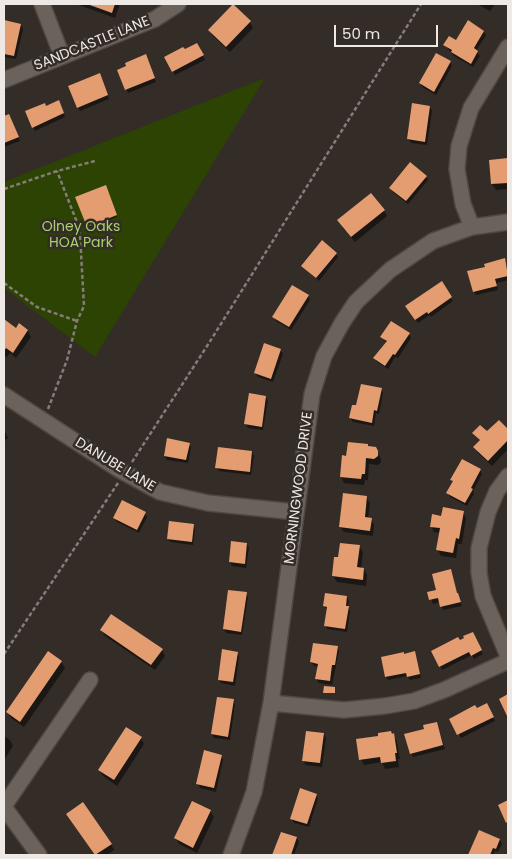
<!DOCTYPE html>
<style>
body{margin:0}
#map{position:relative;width:512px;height:859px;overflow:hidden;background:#342c27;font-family:Poppins,sans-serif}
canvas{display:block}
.frame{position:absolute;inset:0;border:5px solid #eee9e5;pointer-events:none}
.scale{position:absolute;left:334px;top:25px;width:104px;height:22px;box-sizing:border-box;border:2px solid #eee9e5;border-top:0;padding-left:6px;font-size:15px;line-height:18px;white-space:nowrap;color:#eee9e5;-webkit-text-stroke:4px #342c27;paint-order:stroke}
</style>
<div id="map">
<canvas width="512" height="859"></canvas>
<div class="frame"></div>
<div class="scale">50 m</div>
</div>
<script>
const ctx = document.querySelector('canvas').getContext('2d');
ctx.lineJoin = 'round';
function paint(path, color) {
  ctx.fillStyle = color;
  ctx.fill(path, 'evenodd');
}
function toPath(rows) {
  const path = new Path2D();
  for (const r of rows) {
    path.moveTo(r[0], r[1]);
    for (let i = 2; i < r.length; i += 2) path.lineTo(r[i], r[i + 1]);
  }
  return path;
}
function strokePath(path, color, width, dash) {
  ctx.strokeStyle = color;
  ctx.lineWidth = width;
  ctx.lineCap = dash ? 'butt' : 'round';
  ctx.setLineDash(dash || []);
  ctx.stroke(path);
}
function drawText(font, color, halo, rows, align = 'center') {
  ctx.font = font + ' Poppins,sans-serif';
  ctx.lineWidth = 5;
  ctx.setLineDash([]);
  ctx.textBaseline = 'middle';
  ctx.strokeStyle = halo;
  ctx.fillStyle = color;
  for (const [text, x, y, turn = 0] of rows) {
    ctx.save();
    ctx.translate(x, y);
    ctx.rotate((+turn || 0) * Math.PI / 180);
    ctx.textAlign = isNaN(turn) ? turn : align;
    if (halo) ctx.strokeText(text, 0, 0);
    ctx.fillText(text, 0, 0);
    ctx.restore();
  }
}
paint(toPath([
 [265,78,95,357,4,288,4,182]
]), '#2d4303');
paint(toPath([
 [76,4,120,4,115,18],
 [477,4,495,4,490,11],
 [4,21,21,25,23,29,16,59,4,57],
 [250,22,253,28,230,52,213,36,210,31],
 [484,32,486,35,476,51,480,56,473,67,454,56,445,45],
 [197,44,205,60,175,75,165,57,184,51],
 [147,60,156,82,128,93,119,70],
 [450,62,452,66,436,95,422,87,420,83],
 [101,78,109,99,80,111,78,107],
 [60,105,65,117,35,131,33,127],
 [430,107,432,111,427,145,411,143,408,139],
 [9,116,20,141,4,147,4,118],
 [508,160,508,189,496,190,492,184,490,162],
 [426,177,428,180,408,204,393,192,391,188],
 [105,187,117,217,89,228,77,198],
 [384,211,387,216,355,242,342,227],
 [336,254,338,257,319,281,303,266],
 [504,260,508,270,508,280,497,283,498,290,476,295,474,292,486,268],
 [441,283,453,301,431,317,430,315,418,323,409,310],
 [308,296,310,300,291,330,276,321,274,317],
 [4,321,16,329,28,331,31,337,16,358,10,353,7,357,4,355],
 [409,334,411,338,398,358,395,357,388,369,377,362,375,358,387,343,382,337],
 [280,350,283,354,273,382,258,377,255,373],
 [381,389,383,393,379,414,376,413,374,426,353,422,350,418,357,407],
 [265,397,268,400,263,430,248,428,246,424],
 [499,421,508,431,508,449,492,466,478,453,475,447,480,441,474,433,487,433],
 [4,430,8,438,4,441],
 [189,444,191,447,188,463,167,460,165,456],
 [369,448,375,448,381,459,381,462,378,465,369,464,368,480,365,480,364,485,344,483,341,477,348,457],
 [252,452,254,456,251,475,219,471,217,467],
 [480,470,482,474,473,491,474,494,467,506,450,497,448,493,453,482,452,480],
 [366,497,370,503,368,519,371,519,374,525,373,536,344,532,340,527],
 [463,512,466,518,462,544,458,544,456,558,441,556,438,550,440,533,434,532,431,526,442,517],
 [145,513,147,517,139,533,117,522,114,518],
 [193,526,195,529,193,545,170,542,168,539],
 [232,542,247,544,249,548,246,568,232,566,230,562],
 [359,546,363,552,361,568,364,569,367,575,366,586,337,582,333,576],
 [429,593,458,594,462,606,443,610,440,602,433,604],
 [246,594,248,597,242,635,226,633,224,629],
 [347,597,349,601,348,607,350,611,347,632,327,629,325,625,327,610,324,606],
 [101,630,162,650,165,656,155,670,105,636],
 [472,633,483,654,474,659,472,655,442,670,433,651,459,642],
 [337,647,339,651,332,685,319,683,316,679,318,667,314,666,311,662],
 [237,653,239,656,235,686,221,683,219,680],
 [414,653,421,678,410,680,407,676,388,680,386,677,404,655],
 [61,662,65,668,24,727,11,718,7,712],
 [233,701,235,704,230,740,214,738,212,734],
 [486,705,495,721,461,738,451,719],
 [437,723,445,749,413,757,411,753,426,730],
 [324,734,326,738,322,767,306,765,303,761],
 [392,735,397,741,400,759,398,759,399,767,385,769,382,762,364,765,361,759],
 [4,736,10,740,13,746,4,760],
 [141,738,144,744,117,786,103,776,99,770],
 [221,756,223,760,216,792,200,788,198,784],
 [316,795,318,798,309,827,294,823,292,819],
 [193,803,210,811,214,817,197,853,179,844,176,838],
 [71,820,111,844,114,850,107,855,96,855],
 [480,832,500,840,502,844,498,852,495,851,493,855,470,855],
 [282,833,297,838,299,842,294,855,274,855]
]), '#0007');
paint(toPath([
 [87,4,115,4,112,13],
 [233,4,251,21,226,47,208,30],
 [4,20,21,24,14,56,4,54],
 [468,20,484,31,474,48,478,51,471,64,451,52,452,50,443,45,449,36,456,40],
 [197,43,204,55,172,72,164,57,183,47,185,49],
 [436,53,451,61,434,92,419,83],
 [146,54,155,78,125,90,117,70,126,66,125,63],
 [100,73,108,95,77,108,68,86],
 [59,100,64,113,32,128,25,111,45,103,46,106],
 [412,103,430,106,425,142,407,139],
 [9,114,19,137,4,143,4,116],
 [508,158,508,183,491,184,489,160],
 [410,162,427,176,406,201,389,188],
 [106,185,117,215,87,227,75,197],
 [371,193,385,210,351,237,337,220],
 [322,240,337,253,316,278,301,266],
 [505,258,508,276,495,279,497,286,473,292,467,271,485,267,484,264],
 [442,281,452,297,428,314,427,312,415,320,405,306],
 [292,285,309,295,289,327,272,317],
 [4,319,16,328,19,323,28,330,13,353,6,348,4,351],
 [391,321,410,333,395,355,393,354,385,366,373,358,387,341,380,337],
 [264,343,281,349,271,379,254,373],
 [361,384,382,388,377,411,374,410,372,423,349,418,352,405,356,405],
 [249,393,266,396,262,427,244,424],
 [499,420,508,429,508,440,488,461,473,447,480,440,472,433,480,425,487,431],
 [167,438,190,443,186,460,164,456],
 [348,442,368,444,368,446,376,447,378,451,378,456,374,459,366,458,365,474,362,474,361,479,340,477,342,455,346,456],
 [218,447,252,451,250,472,215,468],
 [462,459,481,469,471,488,473,489,465,503,446,493,453,481,450,480],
 [343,493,367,496,365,517,372,518,370,531,339,527],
 [122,500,146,512,137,530,113,518],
 [443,507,464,511,459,539,456,538,453,553,436,550,440,528,430,527,432,514,441,516],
 [169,521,194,524,192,542,167,539],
 [231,541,247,543,245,564,229,562],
 [340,543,360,545,357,567,364,568,363,580,332,576,334,557,338,557],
 [451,569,457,593,458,593,461,602,440,607,438,598,429,600,427,592,436,590,432,574],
 [228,590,247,592,241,632,223,629],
 [325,593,347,596,346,606,349,606,345,629,324,626,327,607,323,606],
 [111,614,163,649,151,665,100,630],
 [473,632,482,650,471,656,469,652,439,667,431,651,458,637,460,640,464,638,463,636],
 [313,643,338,646,335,665,332,665,330,681,315,679,318,664,310,662],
 [222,649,238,652,233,682,218,680],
 [48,651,62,661,20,722,6,712],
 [415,651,420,674,407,677,406,673,385,677,381,657,404,652,404,654],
 [324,686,335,687,335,693,323,693],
 [508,694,508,718,499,699],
 [217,697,234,699,228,737,211,734],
 [487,703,494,717,457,735,449,719,475,705,477,708],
 [437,722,443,745,410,754,404,734,424,729,423,725],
 [126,727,142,737,114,780,98,770],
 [306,731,324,733,320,763,302,761],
 [391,731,392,734,394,733,397,753,395,753,396,761,381,763,380,757,359,760,356,739,378,736,378,733],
 [204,750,222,755,214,788,196,784],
 [300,788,317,794,307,824,290,819],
 [508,800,508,821,506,823,498,805],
 [192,801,211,810,193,848,174,838],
 [83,802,112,844,95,855,66,814],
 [479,830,500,839,496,849,493,848,490,855,468,855],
 [281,832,297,837,291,855,272,855]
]), '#e49c71');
const minor = toPath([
 [42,4,62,56],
 [4,80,155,19,178,4],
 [472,227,463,204,457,169,459,146,471,108,508,47],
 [4,395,118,469,160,492,208,503,296,512],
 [508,476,497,491,488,512,479,548,479,573,483,596,508,656],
 [271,703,344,710,385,706,414,701,444,690,508,661],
 [4,806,90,680],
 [4,807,39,855],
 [231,855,254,792,271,703,312,394,324,356,342,323,356,302,390,270,433,241,472,227,508,222]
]);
strokePath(minor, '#4e4742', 18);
strokePath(toPath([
 [4,189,57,171,95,161],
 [4,283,37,307,77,321],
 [48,409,67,360,77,321,84,306,80,235,78,225,57,171],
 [132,462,209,343,421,4],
 [4,654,118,483]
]), '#847d79', 2.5, [4, 2.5]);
strokePath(minor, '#6c625c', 15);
drawText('14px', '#eee9e5', '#342c27', [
 ["SANDCASTLE LANE",92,44,-22],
 ["DANUBE LANE",115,465,31],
 ["MORNINGWOOD DRIVE",299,488,-83]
]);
drawText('14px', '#a7d06f', '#342c27', [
 ["Olney Oaks",81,227],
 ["HOA Park",81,243]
]);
</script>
